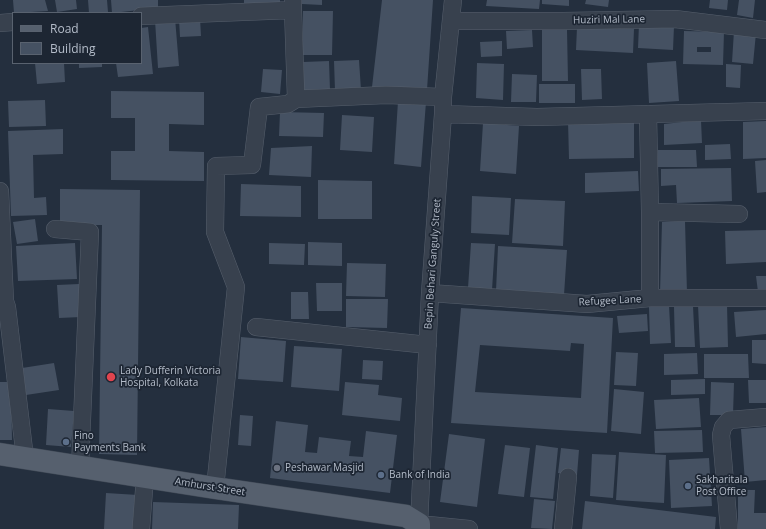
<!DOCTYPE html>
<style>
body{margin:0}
#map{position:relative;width:766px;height:529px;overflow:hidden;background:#242f3e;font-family:"Open Sans",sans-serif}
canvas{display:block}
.legend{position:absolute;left:12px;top:12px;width:130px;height:52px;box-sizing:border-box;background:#1d2633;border:1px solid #59626f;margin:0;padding:5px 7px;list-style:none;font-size:12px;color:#b4bcc9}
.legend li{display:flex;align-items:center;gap:8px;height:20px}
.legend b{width:20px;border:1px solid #59626f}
</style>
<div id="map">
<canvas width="766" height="529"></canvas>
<ul class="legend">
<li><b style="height:5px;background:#56606e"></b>Road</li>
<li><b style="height:11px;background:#455162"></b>Building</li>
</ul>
</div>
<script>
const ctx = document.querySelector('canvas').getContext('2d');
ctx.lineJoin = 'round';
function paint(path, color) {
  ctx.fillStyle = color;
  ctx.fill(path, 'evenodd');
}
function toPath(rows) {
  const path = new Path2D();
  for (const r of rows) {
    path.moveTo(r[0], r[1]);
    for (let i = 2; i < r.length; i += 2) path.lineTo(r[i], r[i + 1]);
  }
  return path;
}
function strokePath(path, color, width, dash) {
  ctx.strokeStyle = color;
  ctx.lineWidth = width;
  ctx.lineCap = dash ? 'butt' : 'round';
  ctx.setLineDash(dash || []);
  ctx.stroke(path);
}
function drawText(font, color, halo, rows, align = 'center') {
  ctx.font = font + ' "Open Sans",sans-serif';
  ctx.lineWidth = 3.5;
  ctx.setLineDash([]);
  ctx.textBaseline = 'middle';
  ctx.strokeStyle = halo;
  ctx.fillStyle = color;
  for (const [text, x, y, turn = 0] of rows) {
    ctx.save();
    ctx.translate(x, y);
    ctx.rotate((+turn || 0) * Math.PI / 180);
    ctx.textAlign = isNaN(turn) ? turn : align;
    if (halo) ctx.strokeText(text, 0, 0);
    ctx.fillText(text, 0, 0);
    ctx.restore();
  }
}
paint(toPath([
 [13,0,45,0,48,11,14,13],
 [55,0,76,0,77,9,57,12],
 [88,0,107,0,108,12,89,13],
 [111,0,158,0,158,8,112,13],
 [244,0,280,0,280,3,244,3],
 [302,0,322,0,322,5,302,4],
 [382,0,433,0,427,90,372,87],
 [487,0,540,0,539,9,486,6],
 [542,0,569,0,569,6,542,4],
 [586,0,609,0,608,7,585,4],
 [710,0,728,0,727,10,709,8],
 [739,0,755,0,753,18,737,15],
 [303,11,333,11,332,55,303,55],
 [175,18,179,66,158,68,155,20],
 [200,18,201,36,180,37,179,19],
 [639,24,674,26,673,50,638,48],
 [148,27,153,74,118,77,116,63,141,63,141,28],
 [577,27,634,29,633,53,576,50],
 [567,29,568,81,542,81,542,30],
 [532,30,533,47,507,49,506,31],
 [684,31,724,32,723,65,683,64],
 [697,47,711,47,711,52,697,52],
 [734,31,756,33,753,64,732,62],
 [502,41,502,56,481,57,480,42],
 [359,60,361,90,335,91,334,61],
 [329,61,330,90,304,91,303,62],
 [676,61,679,101,649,103,647,63],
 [35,63,64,63,65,82,37,84],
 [79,63,102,63,102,67,79,68],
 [477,63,504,64,503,100,476,98],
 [726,64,741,65,740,88,726,87],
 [263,69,282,70,280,94,261,92],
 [581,69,601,69,602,99,582,100],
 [512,74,537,75,536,102,511,102],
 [539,84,575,84,575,103,539,103],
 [111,91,204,92,204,125,169,124,169,151,204,152,204,181,111,180,111,151,135,151,135,118,111,118],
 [45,100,46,126,9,127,8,101],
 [398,101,426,102,421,167,394,164],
 [280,112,324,113,323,137,279,136],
 [342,115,374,117,372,152,340,150],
 [634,120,634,158,569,159,568,121],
 [701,120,702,143,664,145,664,124],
 [766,121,766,158,743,159,743,122],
 [483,123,519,126,516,174,480,171],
 [63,129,63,154,33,155,34,198,46,197,47,215,11,216,8,131],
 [730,144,731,159,705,160,705,145],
 [312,146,311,177,269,175,271,148],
 [658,150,696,150,697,167,658,167],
 [766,160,766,192,757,193,755,161],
 [731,168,732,201,677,203,676,185,661,186,661,169],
 [638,171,639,191,585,193,585,173],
 [318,180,372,181,372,219,318,219],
 [241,184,301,186,301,217,240,216],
 [60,189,140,190,137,455,99,454,102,225,60,225],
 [472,196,511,198,509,235,471,233],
 [515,199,565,201,563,246,512,243],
 [35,219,38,241,17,244,13,222],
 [685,221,687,293,660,293,662,222],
 [766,230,766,262,726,264,725,231],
 [308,242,342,243,342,266,308,265],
 [75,243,77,279,18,281,16,246],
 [269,243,305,244,304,265,269,264],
 [471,243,495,244,492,290,468,288],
 [498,246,567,250,564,295,496,291],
 [347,263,386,264,385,297,346,296],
 [756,276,766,276,766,292,758,292],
 [316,283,342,283,342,311,317,311],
 [79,284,81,317,59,318,57,285],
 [291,292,308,292,309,319,291,319],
 [346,299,388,299,387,328,346,327],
 [727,304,728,347,700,348,698,305],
 [669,305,671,343,650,344,649,307],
 [693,306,695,347,675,347,674,307],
 [461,308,613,318,607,433,451,423],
 [571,343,584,344,581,398,475,392,480,345,570,351],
 [766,310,766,334,736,337,734,312],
 [647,314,648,331,619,333,617,316],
 [241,337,286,341,283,382,238,379],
 [752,340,766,340,766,364,752,363],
 [294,346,342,349,339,391,291,387],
 [616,352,638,353,636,386,614,385],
 [697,353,698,374,664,375,664,354],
 [704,354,748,354,749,378,704,378],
 [363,360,383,361,382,380,362,379],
 [54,363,59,390,26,395,22,368],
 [705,379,705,394,671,395,671,380],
 [748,380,766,380,766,403,749,403],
 [0,382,11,382,12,440,0,440],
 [345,382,379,385,378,395,402,398,400,421,342,415],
 [711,382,734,383,733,415,710,415],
 [614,389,644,392,641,434,611,431],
 [699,398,701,427,656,429,654,400],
 [48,409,74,411,71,447,46,445],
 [240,415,253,416,251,446,238,445],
 [276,421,308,425,305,452,317,453,319,437,351,441,349,456,363,457,366,431,397,435,390,493,270,478],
 [766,427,766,480,745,482,741,429],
 [702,430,703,452,655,453,654,431],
 [449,434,485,439,477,507,440,502],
 [505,445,530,448,524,497,498,494],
 [536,445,558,448,553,499,530,497],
 [561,448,579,450,577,475,558,473],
 [619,452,666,455,664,503,616,500],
 [592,454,616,455,613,498,590,496],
 [709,458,712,506,671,508,669,460],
 [738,490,755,490,754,513,766,513,766,529,738,529],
 [106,493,138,495,135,529,104,529],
 [534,499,555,501,552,529,531,528],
 [585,501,716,517,715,529,582,529],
 [153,502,239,505,238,529,152,529]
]), '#455162');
const minor = toPath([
 [453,0,443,97,443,114,430,293,419,524,469,529],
 [141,16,293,10],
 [452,21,563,21,675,19,766,30],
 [0,23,13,22],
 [296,99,386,95,443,97],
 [443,114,537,117,766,111],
 [648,114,650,212,650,298],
 [0,191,5,301,7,307,25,458],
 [650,212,739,214],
 [55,229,90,232,80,467],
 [430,293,587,304,650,298,766,298],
 [256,327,428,345],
 [215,488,236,287,215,232,216,166,252,165,259,107,288,104,296,99,293,10,293,0],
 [141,529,145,477],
 [563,529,568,477],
 [729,529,721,435,723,427,729,420,766,417]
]);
const major = toPath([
 [0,454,215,488,406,516,419,524,419,529]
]);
strokePath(minor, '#565f6c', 18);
strokePath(major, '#414a57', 23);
strokePath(minor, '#38414e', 17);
strokePath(major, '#56606e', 22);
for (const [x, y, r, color] of [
 [111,377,5,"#e0444e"],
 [66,442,4,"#5c6f8a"],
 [277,468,4,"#6b7280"],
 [381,475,4,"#5c6f8a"],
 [688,486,4,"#5c6f8a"]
]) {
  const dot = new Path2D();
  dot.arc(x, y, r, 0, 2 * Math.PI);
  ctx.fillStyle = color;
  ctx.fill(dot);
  strokePath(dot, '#1d2633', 1.5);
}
drawText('10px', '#b4bcc9', '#1d2633', [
 ["Huziri Mal Lane",609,20,-1],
 ["Bepin Behari Ganguly Street",433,264,-86],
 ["Refugee Lane",610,301,-3],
 ["Amhurst Street",210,487,9]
]);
drawText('10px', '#b4bcc9', '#1d2633', [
 ["Lady Dufferin Victoria",120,371],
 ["Hospital, Kolkata",120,383],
 ["Fino",74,436],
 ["Payments Bank",74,448],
 ["Peshawar Masjid",285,468],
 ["Bank of India",389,475],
 ["Sakharitala",696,480],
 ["Post Office",696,492]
], 'left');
</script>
